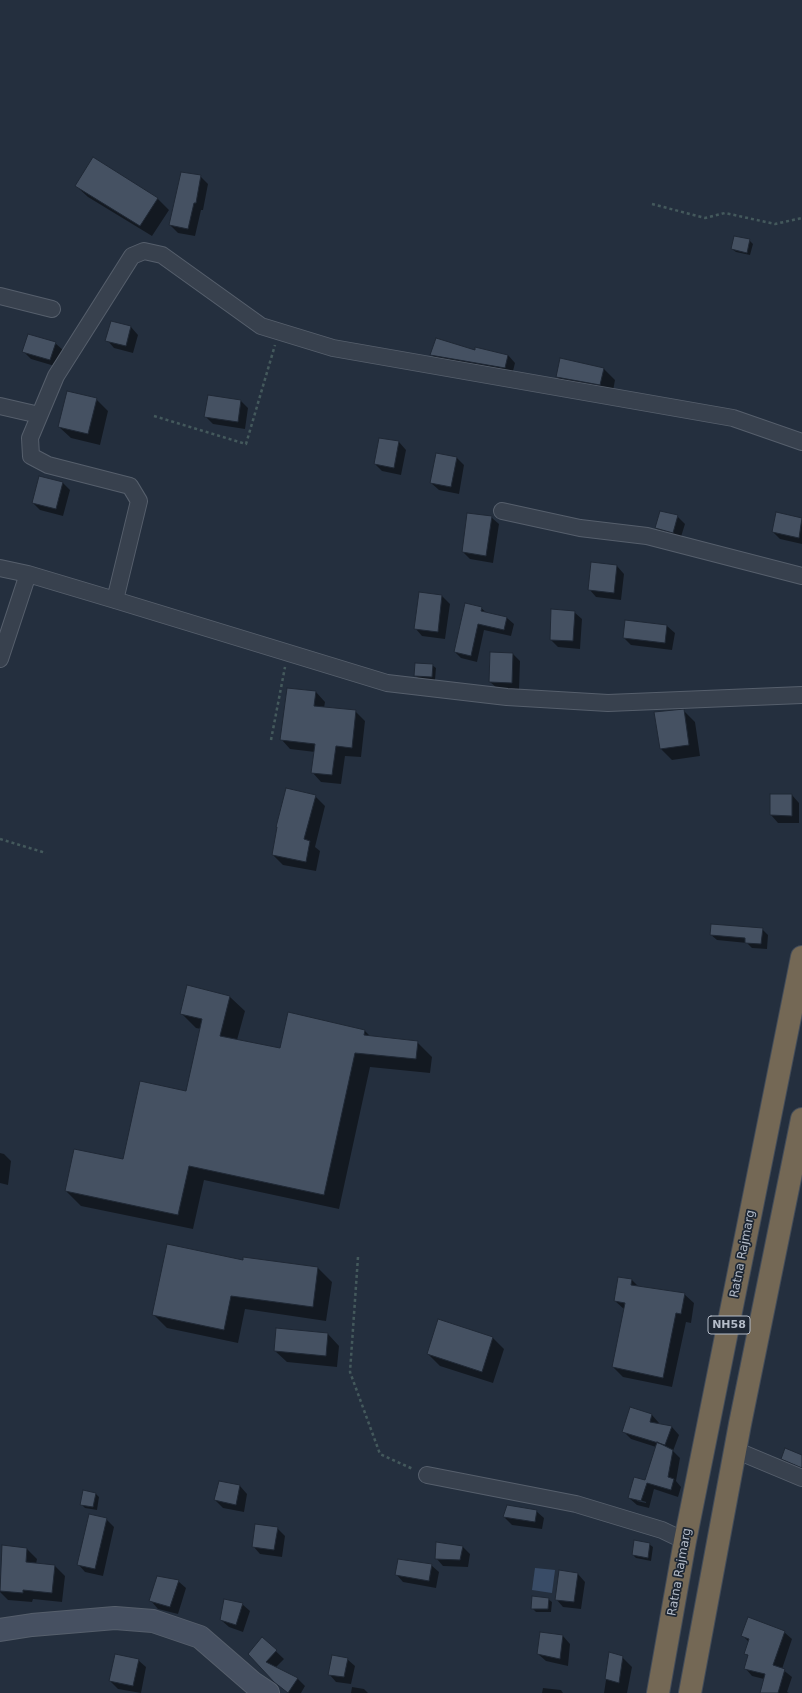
<!DOCTYPE html>
<style>
body{margin:0}
canvas{display:block;background:#242f3e}
</style>
<canvas width="802" height="1693"></canvas>
<script>
const ctx = document.querySelector('canvas').getContext('2d');
ctx.lineJoin = 'round';
function paint(path, color) {
  ctx.fillStyle = color;
  ctx.fill(path, 'evenodd');
}
function toPath(rows) {
  const path = new Path2D();
  for (const r of rows) {
    path.moveTo(r[0], r[1]);
    for (let i = 2; i < r.length; i += 2) path.lineTo(r[i], r[i + 1]);
  }
  return path;
}
function strokePath(path, color, width, dash) {
  ctx.strokeStyle = color;
  ctx.lineWidth = width;
  ctx.lineCap = dash ? 'butt' : 'round';
  ctx.setLineDash(dash || []);
  ctx.stroke(path);
}
function drawText(font, color, halo, rows, align = 'center') {
  ctx.font = font + ' "DejaVu Sans",sans-serif';
  ctx.lineWidth = 3.5;
  ctx.setLineDash([]);
  ctx.textBaseline = 'middle';
  ctx.strokeStyle = halo;
  ctx.fillStyle = color;
  for (const [text, x, y, turn = 0] of rows) {
    ctx.save();
    ctx.translate(x, y);
    ctx.rotate((+turn || 0) * Math.PI / 180);
    ctx.textAlign = isNaN(turn) ? turn : align;
    if (halo) ctx.strokeText(text, 0, 0);
    ctx.fillText(text, 0, 0);
    ctx.restore();
  }
}
paint(toPath([
 [535,1568,555,1570,552,1593,532,1590]
]), '#394c67');
paint(toPath([
 [200,176,208,184,203,210,201,210,195,236,178,233,170,225],
 [76,186,157,198,169,210,152,236,88,197],
 [749,240,753,244,750,255,736,252,732,249],
 [131,327,138,335,133,353,114,348,107,340],
 [55,343,63,350,58,367,31,359,24,352],
 [475,351,508,355,515,363,512,375,439,363,432,355],
 [561,359,604,369,615,380,612,396,568,388,557,377],
 [96,399,108,411,100,445,71,438,59,427],
 [241,401,248,408,245,429,213,424,206,417],
 [399,442,406,450,401,475,382,471,375,464],
 [437,454,457,458,464,465,459,494,439,490,431,483],
 [63,483,70,490,63,516,40,510,33,503],
 [777,513,802,519,802,544,780,539,773,532],
 [677,516,685,524,680,540,664,536,656,528],
 [491,517,499,524,493,563,470,559,463,552],
 [617,566,624,574,621,600,596,597,589,589],
 [420,593,442,596,450,604,445,639,422,636,415,628],
 [481,608,487,613,507,618,514,624,511,636,484,630,477,662,461,658,455,652],
 [574,612,582,619,580,649,558,647,551,640],
 [626,621,667,626,675,633,672,650,631,645,624,638],
 [513,654,520,661,519,690,498,689,490,682],
 [432,665,436,668,435,680,419,679,415,675],
 [316,692,325,702,324,708,355,711,365,721,361,757,345,756,341,784,321,782,312,772,315,752,290,749,281,739],
 [683,710,695,722,700,756,672,760,661,749],
 [792,795,799,803,799,823,778,823,771,815],
 [315,796,325,806,315,847,320,851,316,871,283,865,273,855,278,828],
 [762,929,768,935,767,949,752,948,747,943,717,940,711,935],
 [188,986,230,997,245,1011,237,1040,281,1050,289,1013,365,1031,371,1037,417,1042,432,1057,430,1073,370,1067,339,1209,204,1180,193,1229,81,1206,66,1191,124,1161,187,1092,201,1029,196,1028,181,1013],
 [0,1153,4,1154,11,1161,8,1185,0,1183],
 [244,1258,318,1268,332,1282,326,1321,245,1309,238,1343,167,1328,154,1315,244,1261],
 [632,1280,639,1287,684,1294,694,1303,691,1323,686,1322,672,1387,623,1377,613,1367,625,1310,615,1301],
 [328,1334,339,1346,337,1367,287,1362,275,1351],
 [492,1337,504,1349,493,1383,440,1366,428,1354],
 [652,1415,659,1423,659,1425,672,1427,679,1435,673,1451,680,1458,676,1481,681,1487,678,1497,654,1489,649,1508,637,1505,629,1498,646,1481,656,1447,631,1439,623,1431],
 [637,1499,646,1502,646,1503,637,1501],
 [802,1456,802,1471,789,1466,782,1459],
 [219,1482,240,1486,247,1494,244,1512,223,1508,215,1500],
 [84,1491,96,1494,99,1497,97,1510,85,1508,81,1504],
 [536,1511,544,1518,542,1529,512,1525,504,1517],
 [106,1519,114,1527,103,1576,85,1572,78,1564],
 [277,1528,285,1536,282,1557,260,1554,253,1546],
 [649,1544,653,1547,651,1561,636,1558,633,1555],
 [2,1547,27,1549,37,1559,36,1564,55,1566,65,1576,62,1602,33,1599,32,1602,8,1600,0,1592],
 [463,1547,470,1554,468,1567,443,1566,436,1558],
 [431,1565,439,1572,436,1588,403,1582,396,1574],
 [578,1574,585,1582,581,1609,563,1607,556,1599],
 [178,1581,186,1588,178,1614,158,1609,151,1601],
 [548,1599,552,1602,551,1612,536,1612,532,1608],
 [242,1604,250,1611,243,1632,229,1627,221,1620],
 [784,1632,792,1639,782,1669,792,1677,787,1692,789,1693,761,1693,764,1679,752,1676,745,1668,748,1656,745,1653,749,1642,742,1635],
 [541,1633,563,1636,570,1644,568,1666,546,1661,538,1654],
 [262,1638,284,1659,275,1668,298,1679,305,1686,301,1693,288,1693,249,1654],
 [610,1654,622,1657,632,1667,627,1693,604,1693],
 [347,1659,355,1666,351,1684,336,1682,329,1674],
 [138,1660,146,1667,141,1693,118,1689,110,1681],
 [352,1687,364,1689,368,1693,351,1693],
 [543,1688,561,1690,563,1693,542,1693]
]), '#0007');
const building = toPath([
 [93,157,158,198,140,226,75,186,93,157],
 [181,172,201,175,196,203,194,203,188,229,169,225,181,172],
 [734,236,750,239,747,253,731,249,734,236],
 [111,321,131,326,126,346,105,341,111,321],
 [28,334,56,342,50,360,22,352,28,334],
 [436,338,475,350,475,347,508,355,505,368,430,355,436,338],
 [560,358,604,368,600,385,556,377,560,358],
 [67,391,97,398,88,434,58,427,67,391],
 [208,395,241,400,238,422,204,417,208,395],
 [379,438,399,441,394,468,374,464,379,438],
 [436,453,457,457,451,487,430,483,436,453],
 [39,476,63,482,56,509,32,503,39,476],
 [660,511,678,515,673,533,655,528,660,511],
 [776,512,802,518,799,538,772,532,776,512],
 [467,513,492,516,486,556,462,552,467,513],
 [591,562,617,565,614,593,588,590,591,562],
 [419,592,442,595,438,632,414,629,419,592],
 [465,603,482,607,481,611,507,617,504,630,478,624,471,656,454,652,465,603],
 [551,609,575,611,573,641,550,640,551,609],
 [625,620,667,625,665,643,623,638,625,620],
 [490,652,513,653,512,683,489,682,490,652],
 [415,663,433,664,432,677,414,676,415,663],
 [287,688,316,691,314,706,356,710,352,748,336,746,332,775,311,773,315,744,280,740,287,688],
 [684,709,689,745,660,749,654,712,684,709],
 [286,788,316,795,304,839,310,841,306,862,272,855,277,827,276,827,286,788],
 [770,794,792,794,792,816,770,815,770,794],
 [711,924,763,928,761,944,745,943,745,938,710,935,711,924],
 [187,985,230,996,220,1036,280,1048,288,1012,365,1030,364,1035,418,1041,416,1059,355,1053,324,1195,189,1166,178,1215,65,1191,74,1149,123,1159,140,1081,186,1091,202,1019,180,1014,187,985],
 [167,1244,243,1260,243,1257,318,1267,313,1307,231,1296,224,1330,152,1315,167,1244],
 [618,1277,632,1279,631,1285,685,1293,681,1314,676,1313,663,1378,612,1367,625,1303,614,1301,618,1277],
 [438,1319,493,1337,482,1372,427,1354,438,1319],
 [276,1328,328,1333,326,1356,274,1351,276,1328],
 [630,1407,652,1414,650,1422,672,1426,665,1445,622,1432,630,1407],
 [657,1442,673,1450,668,1477,674,1479,671,1490,647,1483,641,1501,628,1498,634,1477,645,1480,657,1442],
 [785,1448,802,1455,802,1468,781,1459,785,1448],
 [219,1481,240,1485,236,1505,214,1500,219,1481],
 [83,1490,96,1493,93,1507,80,1505,83,1490],
 [507,1505,537,1510,535,1522,503,1517,507,1505],
 [89,1514,107,1518,95,1569,77,1565,89,1514],
 [255,1524,278,1527,274,1550,252,1547,255,1524],
 [634,1540,650,1543,648,1558,632,1555,634,1540],
 [436,1542,463,1546,460,1560,435,1559,436,1542],
 [2,1545,27,1548,26,1562,55,1565,52,1593,23,1590,23,1593,0,1591,2,1545],
 [398,1559,432,1564,429,1581,395,1575,398,1559],
 [559,1570,578,1573,574,1602,555,1600,559,1570],
 [157,1576,179,1580,170,1607,149,1601,157,1576],
 [532,1596,549,1598,548,1609,531,1609,532,1596],
 [224,1599,243,1603,236,1625,220,1620,224,1599],
 [748,1617,785,1631,773,1665,785,1669,778,1693,760,1693,765,1674,744,1669,748,1655,744,1654,749,1639,741,1636,748,1617],
 [540,1632,563,1635,560,1659,537,1654,540,1632],
 [262,1637,277,1650,266,1662,298,1678,288,1693,274,1682,248,1654,262,1637],
 [609,1652,623,1656,619,1683,605,1679,609,1652],
 [115,1654,139,1659,133,1686,109,1681,115,1654],
 [332,1655,348,1658,344,1677,328,1675,332,1655]
]);
paint(building, '#455162');
strokePath(building, '#1f2835', 1);
const street = toPath([
 [0,296,52,309],
 [0,406,39,415],
 [502,511,580,528,647,536,802,576],
 [0,568,28,574,115,600,387,683,507,697,608,703,802,695],
 [115,600,139,501,130,486,48,465,31,456,30,438,56,376,132,256,144,251,162,255,261,326,333,348,733,418,802,442],
 [0,659,28,574],
 [735,1450,802,1478],
 [427,1475,576,1504,662,1530,685,1541]
]);
const secondary = toPath([
 [0,1630,32,1625,115,1618,153,1621,200,1637,253,1683,268,1693]
]);
const highway = toPath([
 [658,1693,685,1541,802,957],
 [690,1693,740,1424,802,1119]
]);
strokePath(street, '#565f6c', 18);
strokePath(secondary, '#565f6c', 24);
strokePath(highway, '#434c59', 24);
strokePath(toPath([
 [652,204,705,218,725,213,775,224,802,218],
 [154,416,246,444,275,345],
 [271,740,285,667],
 [0,839,46,853],
 [358,1257,350,1372,380,1454,413,1469]
]), '#44595c', 2.5, [3, 3]);
strokePath(street, '#38414e', 16);
strokePath(secondary, '#465061', 22);
strokePath(highway, '#746855', 22);
for (const [x, y, w] of [
 [729,1325,42]
]) {
  const box = new Path2D();
  box.roundRect(x - w / 2, y - 9, w, 18, 3);
  ctx.fillStyle = '#1d2633';
  ctx.fill(box);
  strokePath(box, '#b4bcc9', 1);
}
drawText('bold 11px', '#b4bcc9', null, [
 ["NH58",729,1325]
]);
drawText('12px', '#b4bcc9', '#1d2633', [
 ["Ratna Rajmarg",743,1254,-79],
 ["Ratna Rajmarg",680,1572,-80]
]);
</script>
